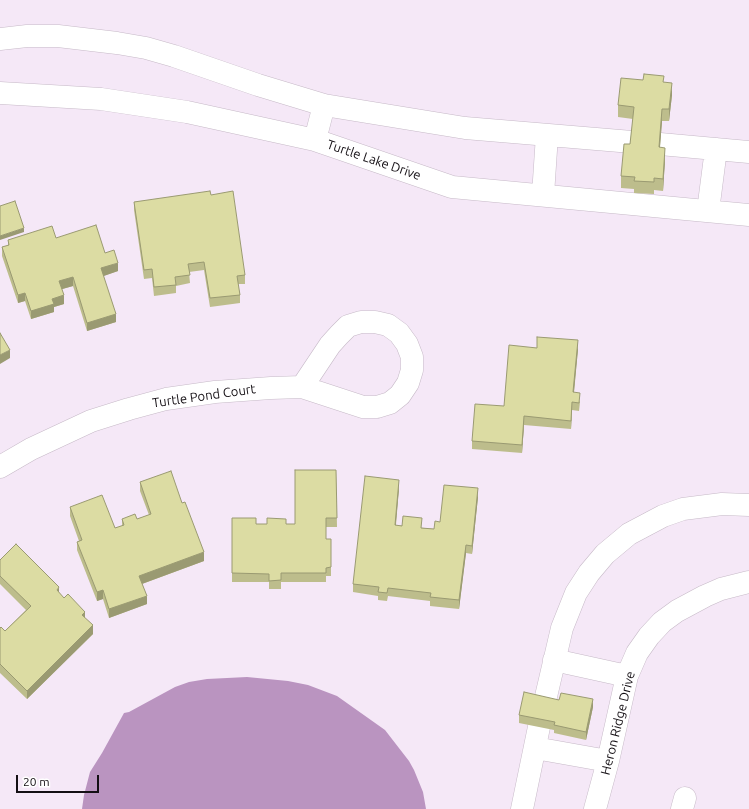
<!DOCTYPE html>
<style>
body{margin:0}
#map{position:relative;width:749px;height:809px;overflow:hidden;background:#f5e8f7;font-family:Ubuntu,sans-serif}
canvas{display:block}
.scale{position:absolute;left:16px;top:775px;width:83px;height:18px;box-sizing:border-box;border:2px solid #140f14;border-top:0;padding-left:5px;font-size:12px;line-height:14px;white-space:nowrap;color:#140f14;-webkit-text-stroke:3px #fff;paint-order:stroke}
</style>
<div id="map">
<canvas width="749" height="809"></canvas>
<div class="scale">20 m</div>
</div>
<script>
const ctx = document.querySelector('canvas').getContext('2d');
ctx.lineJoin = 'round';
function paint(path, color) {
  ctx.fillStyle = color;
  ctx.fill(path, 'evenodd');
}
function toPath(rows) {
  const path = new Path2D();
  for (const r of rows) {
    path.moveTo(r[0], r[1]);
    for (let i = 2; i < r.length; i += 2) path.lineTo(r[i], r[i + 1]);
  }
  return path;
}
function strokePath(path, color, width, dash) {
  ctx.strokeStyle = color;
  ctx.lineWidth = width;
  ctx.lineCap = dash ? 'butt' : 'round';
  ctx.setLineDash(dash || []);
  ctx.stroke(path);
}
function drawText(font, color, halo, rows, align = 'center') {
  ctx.font = font + ' Ubuntu,sans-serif';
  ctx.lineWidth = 3.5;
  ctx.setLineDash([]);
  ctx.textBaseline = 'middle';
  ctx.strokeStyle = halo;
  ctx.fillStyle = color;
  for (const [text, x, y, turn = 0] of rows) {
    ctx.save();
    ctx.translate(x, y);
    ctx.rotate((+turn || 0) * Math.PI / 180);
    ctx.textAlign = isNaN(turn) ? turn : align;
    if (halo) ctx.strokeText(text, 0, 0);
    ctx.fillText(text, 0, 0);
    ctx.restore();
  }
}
paint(toPath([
 [247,677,288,681,308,685,337,696,385,730,409,761,414,770,423,792,426,809,82,809,84,795,90,772,102,753,124,713,129,712,175,687,189,682,207,679]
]), '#ba94c0');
const minor = toPath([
 [0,39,27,36,58,36,117,43,146,48,174,56,258,85,324,105,465,128,632,142],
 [0,93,101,99,187,112,315,140,452,187,749,215],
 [315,140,324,105],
 [660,144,749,152],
 [543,195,547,135],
 [708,211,716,149],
 [0,467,31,449,91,421,129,409,166,399,215,392,271,388,302,387,363,407,377,407,390,403,400,395,408,383,412,370,412,357,407,344,399,333,388,325,375,322,361,322,348,326,339,335,330,345,302,387],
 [554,660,627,676],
 [544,705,562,628,576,593,589,573,605,554,629,534,663,516,683,509,722,504,749,505],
 [535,748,608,761],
 [522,809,539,727],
 [595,809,608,761,627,676,637,653,649,636,662,622,677,611,705,596,721,589,749,582],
 [682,809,685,798]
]);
strokePath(minor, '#c6b9c7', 23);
strokePath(minor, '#fff', 22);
paint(toPath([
 [664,82,672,95,669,121,662,121,660,147,665,160,663,191,654,190,654,194,634,193,634,189,621,188,621,176,630,144,633,119,618,117,618,105],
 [211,195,245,275,245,284,238,284,240,295,240,303,210,307,204,270,189,272,190,283,176,286,176,293,154,296,152,278,144,279,134,210,134,202],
 [56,238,105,253,118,271,103,276,116,322,87,331,73,286,62,289,64,304,54,307,54,312,31,319,25,301,18,303,2,256,2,247,8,246,8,240],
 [537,348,578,349,574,393,580,402,579,411,572,410,571,429,524,425,522,453,472,449,472,441,504,406],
 [336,470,337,527,326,527,326,539,331,539,331,576,326,576,326,582,281,582,281,589,269,589,269,582,232,582,232,518,256,524,295,524],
 [140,482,204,561,142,584,147,604,109,618,103,599,97,601,77,550,77,542,79,541,70,516,70,507,115,528,122,526,122,519,137,519,149,515,140,491],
 [399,488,396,525,434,529,440,522,478,497,472,554,466,553,459,609,430,606,430,601,388,596,387,601,378,600,378,596,353,592,353,584],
 [0,560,59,593,85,618,93,634,27,699,0,673,0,628,5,631,26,610,0,584],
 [593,707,586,740,554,733,554,730,519,723,519,715]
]), '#bdbd8c');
paint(toPath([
 [672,83,672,95,669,121,669,109],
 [662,109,662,121,659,159,659,147],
 [665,148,665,160,663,191,663,179],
 [24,228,24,232,0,240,0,236],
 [118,263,118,271,101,277,101,268],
 [73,277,73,286,59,290,59,281],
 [25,293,25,301,18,303,18,295],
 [64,295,64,304,54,307,54,312,31,319,31,311,52,299],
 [116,314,116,322,87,331,87,323],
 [578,340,578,349,573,401,573,392],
 [10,350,10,358,0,364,0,355],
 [572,402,572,410,571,429,571,421],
 [524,416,524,425,522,453,522,445],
 [399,480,399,488,395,533,395,525],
 [478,488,478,497,472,554,472,546],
 [466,545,466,553,459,609,459,600],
 [204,552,204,561,139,585,139,576],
 [59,587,59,596,57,590],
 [103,590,103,599,97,601,97,592],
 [147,596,147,604,109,618,109,609],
 [85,612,85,620,82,615],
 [93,625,93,634,27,699,27,691],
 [593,699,593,707,586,740,586,732]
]), '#9a9a72');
const building = toPath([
 [644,74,664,76,663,82,672,83,669,109,662,109,659,147,665,148,663,179,654,178,654,182,634,181,635,177,621,176,624,144,630,144,634,107,618,105,621,78,643,80,644,74],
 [210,191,211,195,233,191,245,275,237,276,240,295,210,298,204,262,188,264,190,275,175,277,176,285,154,287,152,269,144,270,134,202,210,191],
 [15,201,24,228,0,236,0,206,15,201],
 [96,225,105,253,114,250,118,263,101,268,116,314,87,323,73,277,59,281,64,295,52,299,54,304,31,311,25,293,18,295,2,247,9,245,8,240,52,226,56,238,96,225],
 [0,333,10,350,0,355,0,333],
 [537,337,578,340,573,392,580,393,579,403,572,402,571,421,524,416,522,445,472,441,475,404,504,406,509,345,537,348,537,337],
 [295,470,336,470,337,518,326,518,326,539,331,539,331,567,326,568,326,573,281,573,281,580,269,581,269,574,232,573,232,518,256,518,256,524,267,524,267,518,286,519,286,524,295,524,295,470],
 [171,471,182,503,185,502,204,552,139,576,147,596,109,609,103,590,97,592,77,542,82,540,70,507,102,495,115,528,124,525,122,519,135,514,137,519,151,514,140,482,171,471],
 [365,476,399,480,395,525,402,526,403,516,422,518,421,528,434,529,435,521,440,522,444,485,478,488,472,546,466,545,459,600,430,597,431,593,388,588,387,593,378,592,379,587,353,584,365,476],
 [16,544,59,587,57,590,64,598,68,594,85,612,82,615,93,625,27,691,0,664,0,628,1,627,5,631,31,606,0,576,0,560,16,544],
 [524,692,559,700,561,693,593,699,586,732,554,725,555,722,519,715,524,692]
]);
paint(building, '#dcdca3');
strokePath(building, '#9a9a72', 1);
drawText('13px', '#140f14', '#fff', [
 ["Turtle Lake Drive",374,160,19],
 ["Turtle Pond Court",204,396,-8],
 ["Heron Ridge Drive",618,723,-76]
]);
</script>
